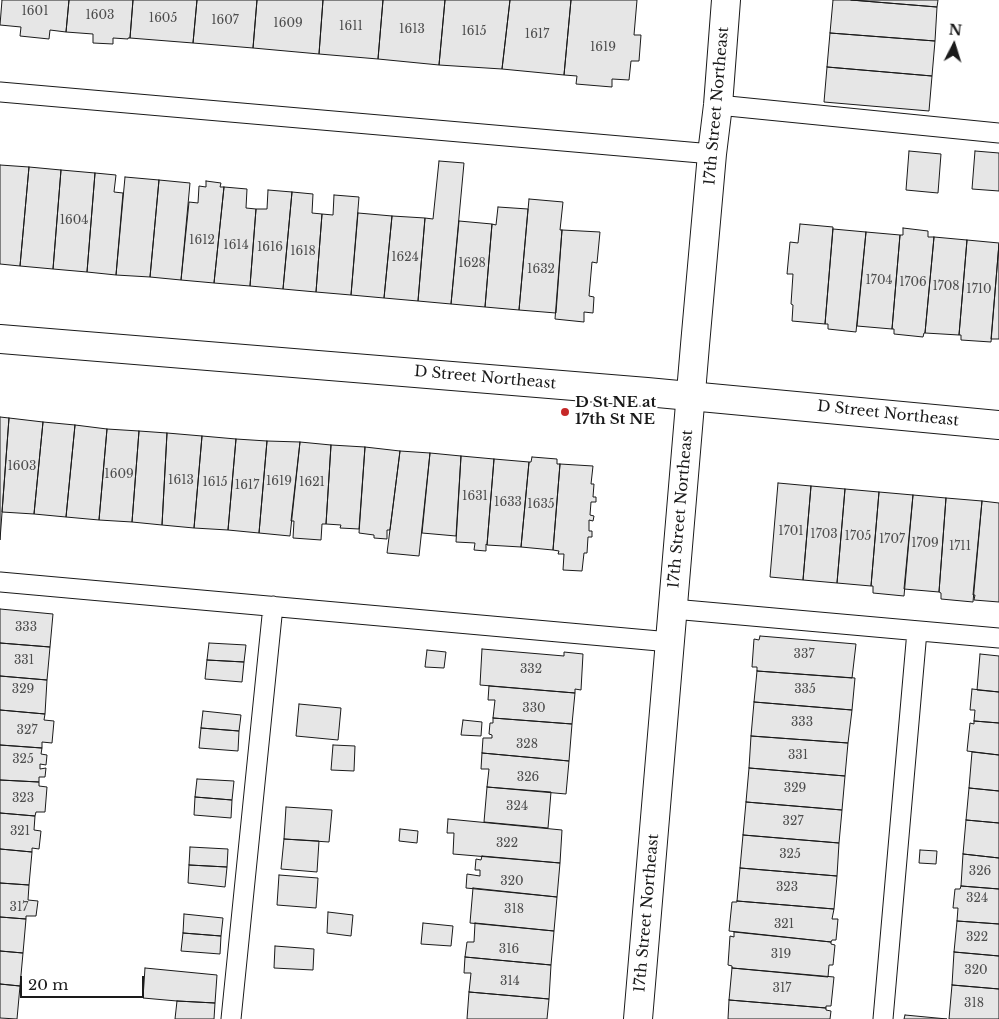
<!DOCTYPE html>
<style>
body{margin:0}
#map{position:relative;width:999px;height:1019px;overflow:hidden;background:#fff;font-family:"Libre Baskerville",serif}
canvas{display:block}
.north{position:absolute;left:929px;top:20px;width:50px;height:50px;-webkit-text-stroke:4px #fff;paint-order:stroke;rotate:5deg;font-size:14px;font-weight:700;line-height:20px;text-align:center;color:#1a1a1a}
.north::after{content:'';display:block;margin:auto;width:18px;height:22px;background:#1a1a1a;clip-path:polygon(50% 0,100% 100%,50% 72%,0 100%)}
.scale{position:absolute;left:20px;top:976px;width:124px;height:22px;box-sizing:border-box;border:2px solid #1a1a1a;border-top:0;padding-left:6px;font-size:15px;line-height:18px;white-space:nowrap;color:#1a1a1a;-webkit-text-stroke:4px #fff;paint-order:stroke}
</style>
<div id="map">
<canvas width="999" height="1019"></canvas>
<div class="north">N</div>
<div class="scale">20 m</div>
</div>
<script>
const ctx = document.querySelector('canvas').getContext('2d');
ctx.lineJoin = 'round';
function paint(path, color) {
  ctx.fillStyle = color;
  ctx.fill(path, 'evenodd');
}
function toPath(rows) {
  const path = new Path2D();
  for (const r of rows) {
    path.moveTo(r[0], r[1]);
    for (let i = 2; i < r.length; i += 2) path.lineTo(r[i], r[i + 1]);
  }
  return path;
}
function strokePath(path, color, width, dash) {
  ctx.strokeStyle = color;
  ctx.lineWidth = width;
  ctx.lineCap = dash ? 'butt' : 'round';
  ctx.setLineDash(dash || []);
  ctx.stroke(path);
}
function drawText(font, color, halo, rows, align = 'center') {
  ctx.font = font + ' "Libre Baskerville",serif';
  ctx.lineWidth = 4;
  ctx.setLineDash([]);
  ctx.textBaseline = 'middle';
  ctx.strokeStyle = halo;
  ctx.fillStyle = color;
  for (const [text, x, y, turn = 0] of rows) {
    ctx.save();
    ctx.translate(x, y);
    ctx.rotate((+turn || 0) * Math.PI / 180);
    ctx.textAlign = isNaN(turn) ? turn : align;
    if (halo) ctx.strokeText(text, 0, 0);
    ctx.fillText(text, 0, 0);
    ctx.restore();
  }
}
const building = toPath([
 [2,0,69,0,66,32,50,30,49,39,20,36,21,27,0,25,2,0],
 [69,0,133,0,130,38,128,38,128,39,113,38,113,44,93,43,93,34,66,32,69,0],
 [133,0,197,0,193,43,130,38,133,0],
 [197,0,257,0,253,48,193,43,197,0],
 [257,0,323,0,319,54,253,48,257,0],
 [323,0,383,0,378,59,319,54,323,0],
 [383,0,445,0,439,65,378,59,383,0],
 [445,0,510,0,502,69,439,65,445,0],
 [510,0,571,0,564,75,502,69,510,0],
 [571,0,637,0,634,35,641,35,639,61,631,61,629,80,612,79,612,87,576,84,577,76,564,75,571,0],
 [833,0,851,0,937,7,935,41,830,33,833,0],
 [851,0,938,0,937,7,851,0],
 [830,33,935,41,932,76,827,67,830,33],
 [827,67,932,76,929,111,824,102,827,67],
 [909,151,941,154,938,193,906,190,909,151],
 [975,151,999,153,999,191,972,189,975,151],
 [439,161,464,163,451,304,418,301,425,218,433,219,439,161],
 [0,165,29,167,20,266,0,264,0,165],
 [29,167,61,170,53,269,20,266,29,167],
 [61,170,95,173,87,272,53,269,61,170],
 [95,173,116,175,114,192,123,193,116,275,87,272,95,173],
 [125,177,159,180,150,277,116,275,125,177],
 [159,180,190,183,181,280,150,277,159,180],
 [206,181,221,183,220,187,224,187,214,283,181,280,189,202,198,203,199,186,206,187,206,181],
 [224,187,247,189,246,208,256,209,250,286,214,283,224,187],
 [268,190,292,192,283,289,250,286,256,209,267,209,268,190],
 [292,192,313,194,312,213,322,214,316,292,283,289,292,192],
 [334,195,359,197,351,295,316,292,322,214,333,215,334,195],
 [529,199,563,202,560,230,562,230,556,313,519,310,529,199],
 [498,207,528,209,519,310,485,307,492,224,496,225,498,207],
 [358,213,392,216,384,298,351,295,358,213],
 [392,216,425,218,418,301,384,298,392,216],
 [459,221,492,224,485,307,451,304,459,221],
 [800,224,833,227,825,324,792,321,793,305,791,304,793,274,787,274,790,242,798,243,800,224],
 [903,228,928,231,928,237,934,237,925,333,924,333,923,337,894,334,894,329,892,329,900,235,903,235,903,228],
 [833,229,866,232,856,332,828,329,828,324,825,324,833,229],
 [562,230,600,232,597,263,592,262,589,296,594,297,593,313,584,312,584,322,555,319,562,230],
 [866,232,900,235,892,329,857,326,866,232],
 [934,237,967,240,959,335,925,333,934,237],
 [967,240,999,243,991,342,961,340,961,335,959,335,967,240],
 [999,244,999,339,991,339,999,244],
 [0,417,9,418,0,540,0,417],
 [9,418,43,422,34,514,2,512,9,418],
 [43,422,75,425,66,517,34,514,43,422],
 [75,425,107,429,99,520,66,517,75,425],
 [107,429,139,431,132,522,99,520,107,429],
 [139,431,167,433,162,525,132,522,139,431],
 [167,433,202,436,194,528,162,525,167,433],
 [202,436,236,439,228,530,194,528,202,436],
 [236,439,267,441,259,533,228,530,236,439],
 [267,441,300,442,290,536,259,533,267,441],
 [300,442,331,445,326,524,322,524,321,540,293,538,294,521,291,521,300,442],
 [331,445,365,447,359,529,340,528,341,525,326,524,331,445],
 [365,447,400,451,390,530,387,530,387,539,374,538,374,535,359,533,365,447],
 [400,451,430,453,419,556,387,553,400,451],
 [430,453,461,456,456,536,422,533,430,453],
 [461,456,494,459,487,545,486,544,486,551,474,550,475,543,456,542,461,456],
 [532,457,557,459,557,464,560,464,553,550,521,547,529,462,531,462,532,457],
 [494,459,529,462,521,547,487,545,494,459],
 [560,464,593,466,591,484,594,484,593,497,596,497,596,502,591,502,590,515,594,516,593,521,589,520,589,531,592,531,592,537,588,537,587,553,584,553,582,571,563,570,564,554,558,554,559,551,553,550,560,464],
 [778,483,811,486,803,580,770,577,778,483],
 [811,486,845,489,837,583,803,580,811,486],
 [845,489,879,492,871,586,837,583,845,489],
 [879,492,913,495,904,596,873,593,873,586,871,586,879,492],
 [913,495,946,498,939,592,904,589,913,495],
 [946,498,982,501,973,602,941,599,941,593,939,592,946,498],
 [982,501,999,503,999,602,974,600,975,595,973,595,982,501],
 [0,609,53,614,50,647,0,643,0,609],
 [760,636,856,644,852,678,757,671,757,667,752,667,754,639,759,640,760,636],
 [0,643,50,647,47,680,0,676,0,643],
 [209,643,246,645,244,662,207,660,209,643],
 [482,649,564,656,564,652,583,654,581,690,575,689,575,693,480,685,482,649],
 [427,650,446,652,444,668,425,667,427,650],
 [980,654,999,656,999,692,977,690,980,654],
 [207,660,244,662,242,682,205,679,207,660],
 [757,671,855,678,852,710,754,702,757,671],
 [0,676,47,680,45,714,0,710,0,676],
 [489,686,575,693,572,724,493,718,495,700,488,700,489,686],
 [972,689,999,692,999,723,974,721,975,710,970,710,972,689],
 [754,702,852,710,848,743,751,736,754,702],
 [299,704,341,708,338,740,296,736,299,704],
 [0,710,45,714,44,720,54,721,52,743,42,742,42,748,0,745,0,710],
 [203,711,241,715,239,731,201,728,203,711],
 [493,718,572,724,569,761,482,753,483,738,492,738,492,735,489,734,490,723,493,723,493,718],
 [463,720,482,722,481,736,461,735,463,720],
 [974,721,999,723,999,755,967,751,970,723,974,724,974,721],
 [201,728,239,731,238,751,199,748,201,728],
 [751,736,848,743,845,776,749,768,751,736],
 [0,745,42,748,41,754,47,755,46,765,40,764,40,769,46,768,45,777,39,777,39,782,0,780,0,745],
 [333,745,355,746,354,771,331,770,333,745],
 [972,752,999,755,999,791,969,788,972,752],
 [482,753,569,761,566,794,487,787,489,769,481,769,482,753],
 [749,768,845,776,842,810,746,802,749,768],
 [197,779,234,781,232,800,195,797,197,779],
 [0,780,39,782,39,786,47,787,45,812,36,812,35,816,0,813,0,780],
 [487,787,551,792,548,828,484,822,487,787],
 [969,788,999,791,999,823,966,820,969,788],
 [195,797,232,800,231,818,194,815,195,797],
 [746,802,842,810,839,843,743,835,746,802],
 [286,807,332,810,329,842,284,839,286,807],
 [0,813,35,816,34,830,41,831,39,849,32,848,32,852,0,849,0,813],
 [448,819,562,830,560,863,453,854,454,833,447,833,448,819],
 [966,820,999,823,999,858,963,854,966,820],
 [400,829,418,831,417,843,399,841,400,829],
 [743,835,839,843,837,876,740,868,743,835],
 [284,839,319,841,317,872,281,869,284,839],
 [190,847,228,849,227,867,189,865,190,847],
 [0,849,32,852,29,885,0,883,0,849],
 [920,850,937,851,936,864,919,863,920,850],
 [963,854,999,858,999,889,961,886,963,854],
 [482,856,560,863,557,897,466,888,467,874,480,876,480,870,475,870,476,859,481,860,482,856],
 [189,865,227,867,225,887,188,883,189,865],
 [740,868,837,876,834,909,737,901,740,868],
 [279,875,318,878,316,908,277,905,279,875],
 [0,883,29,885,28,900,38,901,36,916,26,916,26,919,0,917,0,883],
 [961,886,999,889,999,924,957,921,958,908,953,908,955,889,960,889,961,886],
 [473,888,557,897,554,931,470,923,473,888],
 [737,901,834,909,832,919,838,919,836,940,832,940,831,942,729,931,732,902,737,902,737,901],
 [328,912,353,915,351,936,327,933,328,912],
 [184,914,223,918,221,936,183,933,184,914],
 [0,917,26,919,23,953,0,951,0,917],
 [957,921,999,924,999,956,954,952,957,921],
 [423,923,453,926,451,946,421,944,423,923],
 [475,923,554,931,551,965,465,957,467,942,474,942,475,923],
 [734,932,831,942,831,944,835,945,833,965,829,965,828,977,732,968,732,966,728,965,730,936,734,937,734,932],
 [183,933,221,936,220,954,181,951,183,933],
 [275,946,314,949,313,970,274,968,275,946],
 [0,951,23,953,20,986,0,984,0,951],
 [954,952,999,956,999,989,952,985,954,952],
 [465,957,551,965,549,999,469,992,471,973,464,973,465,957],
 [145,968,217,975,215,1003,177,1001,143,998,145,968],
 [732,968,834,977,831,1006,826,1006,826,1008,729,1000,732,968],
 [0,984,20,986,17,1019,0,1018,0,984],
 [952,985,999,989,999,1019,949,1019,952,985],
 [469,992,549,999,547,1019,467,1019,469,992],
 [729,1000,826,1008,826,1010,831,1011,830,1019,728,1019,729,1000],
 [177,1001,215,1003,214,1019,175,1019,177,1001],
 [905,1015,947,1019,904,1019,905,1015]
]);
paint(building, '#e6e6e6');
strokePath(building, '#1a1a1a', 1);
const lane = toPath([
 [0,92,712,154],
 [718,105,999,133],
 [0,582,670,642],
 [673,609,999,638],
 [231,1019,273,606],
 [883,1019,917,631]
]);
const street = toPath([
 [0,339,647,392,999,425]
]);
const secondary = toPath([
 [638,1019,695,345,712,154,718,105,726,0]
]);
strokePath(lane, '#1a1a1a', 21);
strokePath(street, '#1a1a1a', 30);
strokePath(secondary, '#1a1a1a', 30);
strokePath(lane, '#fff', 19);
strokePath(street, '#fff', 28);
strokePath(secondary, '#fff', 28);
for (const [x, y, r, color] of [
 [565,412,5,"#c62828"]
]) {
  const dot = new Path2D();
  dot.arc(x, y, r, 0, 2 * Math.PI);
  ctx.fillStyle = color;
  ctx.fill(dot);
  strokePath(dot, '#fff', 2);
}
drawText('12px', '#4d4d4d', null, [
 ["1601",35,12],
 ["1603",100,16],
 ["1605",163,19],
 ["1607",225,21],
 ["1609",288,24],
 ["1611",351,27],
 ["1613",412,30],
 ["1615",474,32],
 ["1617",537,35],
 ["1619",603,48],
 ["1604",74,221],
 ["1612",202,241],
 ["1614",236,246],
 ["1616",270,248],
 ["1618",303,252],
 ["1624",405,258],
 ["1628",472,264],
 ["1632",541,270],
 ["1704",879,281],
 ["1706",913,283],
 ["1708",946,287],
 ["1710",979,290],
 ["1603",22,467],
 ["1609",119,475],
 ["1613",181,481],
 ["1619",279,482],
 ["1615",215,483],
 ["1621",312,483],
 ["1617",247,486],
 ["1631",475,497],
 ["1633",508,503],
 ["1635",541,505],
 ["1701",791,532],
 ["1703",824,535],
 ["1705",858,537],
 ["1707",892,540],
 ["1709",925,544],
 ["1711",960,547],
 ["333",26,628],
 ["337",804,655],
 ["331",24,661],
 ["332",531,670],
 ["329",23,690],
 ["335",805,690],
 ["330",534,709],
 ["333",802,723],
 ["327",27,731],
 ["328",527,745],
 ["331",798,756],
 ["325",23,760],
 ["326",528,778],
 ["329",795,789],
 ["323",23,799],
 ["324",517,807],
 ["327",793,822],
 ["321",20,832],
 ["322",507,844],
 ["325",790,855],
 ["326",980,872],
 ["320",512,882],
 ["323",787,888],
 ["324",977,899],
 ["317",19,908],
 ["318",514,910],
 ["321",784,925],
 ["322",977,938],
 ["316",509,950],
 ["319",781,955],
 ["320",976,971],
 ["314",510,982],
 ["317",782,989],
 ["318",974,1004]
]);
drawText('15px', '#1a1a1a', '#fff', [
 ["17th Street Northeast",717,106,-85],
 ["D Street Northeast",485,378,5],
 ["D Street Northeast",888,414,6],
 ["17th Street Northeast",681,509,-85],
 ["17th Street Northeast",647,913,-85]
]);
drawText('bold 15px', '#1a1a1a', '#fff', [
 ["D St NE at",575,403],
 ["17th St NE",575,420]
], 'left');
</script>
